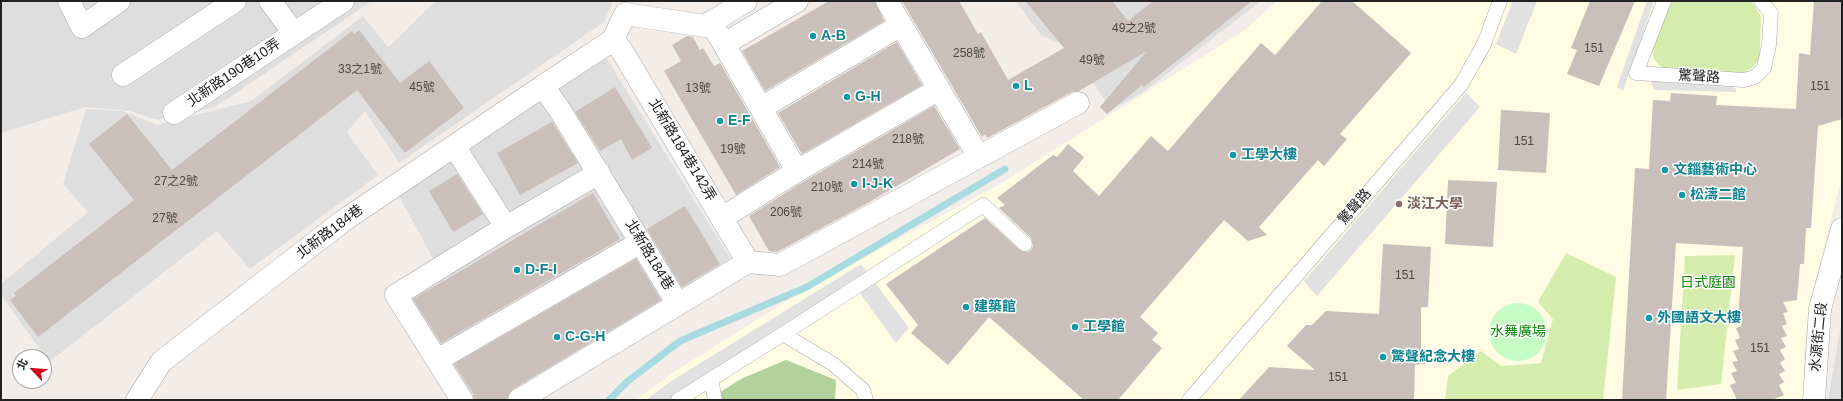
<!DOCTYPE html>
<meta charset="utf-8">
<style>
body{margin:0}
#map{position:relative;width:1843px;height:401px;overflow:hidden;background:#f2ede8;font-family:Helvetica,"Noto Sans TC",sans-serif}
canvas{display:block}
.frame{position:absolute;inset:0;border:2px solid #212121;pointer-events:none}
.north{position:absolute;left:12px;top:349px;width:40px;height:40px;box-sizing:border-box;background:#fff;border:1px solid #a6a6a6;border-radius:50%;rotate:296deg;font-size:11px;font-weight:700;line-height:16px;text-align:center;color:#212121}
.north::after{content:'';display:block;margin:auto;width:14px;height:18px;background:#d20018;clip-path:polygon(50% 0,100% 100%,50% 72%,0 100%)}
</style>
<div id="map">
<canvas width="1843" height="401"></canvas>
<div class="frame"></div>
<div class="north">北</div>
</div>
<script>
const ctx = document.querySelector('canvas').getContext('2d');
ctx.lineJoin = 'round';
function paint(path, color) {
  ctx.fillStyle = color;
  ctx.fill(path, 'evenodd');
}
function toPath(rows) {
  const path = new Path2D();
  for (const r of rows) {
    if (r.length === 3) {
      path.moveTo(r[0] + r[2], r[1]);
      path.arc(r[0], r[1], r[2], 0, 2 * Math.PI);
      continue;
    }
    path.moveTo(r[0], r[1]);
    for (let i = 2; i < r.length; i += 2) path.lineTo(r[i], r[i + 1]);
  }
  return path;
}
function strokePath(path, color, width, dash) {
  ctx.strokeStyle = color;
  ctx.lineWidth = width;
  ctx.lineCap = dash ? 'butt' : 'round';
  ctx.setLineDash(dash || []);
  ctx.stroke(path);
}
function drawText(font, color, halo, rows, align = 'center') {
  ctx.font = font + ' Helvetica,"Noto Sans TC",sans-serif';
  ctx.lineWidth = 3;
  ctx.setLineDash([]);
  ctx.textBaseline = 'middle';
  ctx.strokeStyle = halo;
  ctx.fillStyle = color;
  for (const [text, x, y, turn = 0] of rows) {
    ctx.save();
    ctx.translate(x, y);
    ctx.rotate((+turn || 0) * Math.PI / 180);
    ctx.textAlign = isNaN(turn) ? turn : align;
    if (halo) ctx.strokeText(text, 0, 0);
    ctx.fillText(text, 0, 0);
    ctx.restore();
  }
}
paint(toPath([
 [1,1,372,1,215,107,157,120,130,111,85,107,1,133],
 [436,1,613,1,604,22,399,163,365,111,347,132,378,175,250,269,217,231,49,362,1,295,1,284,88,212,63,184,86,109,123,111,157,125,251,101,363,16,388,47],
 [1015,1,1261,1,1146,90,1112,110,1067,46,1042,36],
 [604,54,738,271,535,400,449,400,383,290,433,259,397,192],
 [1842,320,1842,400,1828,400]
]), '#dfdede');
paint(toPath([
 [1277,1,1842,1,1842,177,1810,300,1804,352,1803,400,636,400,674,372,806,289,995,187,1245,30]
]), '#fffce3');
paint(toPath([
 [1672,1,1749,1,1753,3,1761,17,1760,52,1758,61,1752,68,1742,74,1669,70,1660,66,1654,59,1652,49],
 [1566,253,1616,277,1603,400,1445,400,1448,376,1481,351,1501,366,1541,363,1553,319,1538,302],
 [1735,255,1721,384,1677,390,1685,256]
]), '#d4edac');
paint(toPath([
 [786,360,836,380,835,400,707,400,743,378]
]), '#b2d29b');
paint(toPath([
 [1518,332,29]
]), '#c6fcc5');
paint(toPath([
 [1513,1,1537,1,1516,54,1496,44],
 [1647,1,1654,1,1623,91,1617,87],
 [1651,81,1733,84,1737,92,1654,90],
 [1466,93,1480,107,1317,296,1304,281],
 [861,264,909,328,896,343,854,285,672,400,646,400,673,380]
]), '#e1e1e1');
strokePath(toPath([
 [609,400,628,381,680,341,807,287,1005,169]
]), '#a7dae1', 7);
paint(toPath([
 [829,1,875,1,884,21,765,91,742,51],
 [902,1,959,1,978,34,981,32,1008,80,1064,48,1025,1,1112,1,1128,21,1153,1,1252,1,1144,87,1142,85,1107,114,1100,107,1147,51,1079,91,1072,92,987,138,985,134,982,137],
 [1322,1,1352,1,1411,53,1340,134,1347,139,1324,166,1318,160,1259,227,1267,235,1248,241,1224,220,1140,317,1158,333,1152,340,1162,348,1118,400,1084,400,989,317,948,365,911,333,918,325,886,284,985,218,1020,250,1027,252,1031,250,1033,246,1031,238,999,208,1005,205,997,198,1053,155,1057,157,1068,144,1084,157,1073,171,1099,196,1151,136,1168,151,1261,43,1275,55],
 [1590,1,1635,1,1599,86,1567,74,1577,50,1571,48],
 [1814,1,1842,1,1842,119,1818,126,1811,228,1806,228,1804,264,1800,264,1797,300,1783,302,1788,312,1783,313,1787,324,1782,326,1787,336,1781,338,1786,347,1780,350,1785,359,1780,363,1785,371,1779,374,1784,382,1779,385,1784,395,1772,400,1737,400,1730,385,1736,383,1731,373,1737,371,1732,362,1738,361,1733,351,1739,349,1735,340,1740,338,1736,328,1742,326,1738,319,1743,247,1676,243,1666,400,1622,400,1635,168,1649,169,1653,100,1670,101,1671,93,1717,96,1716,105,1796,109,1799,53,1810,55],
 [359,30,400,83,429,61,464,108,405,153,357,90,38,337,10,300,16,296,14,293,134,200,89,144,127,114,172,170,352,31,354,34],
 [687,36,693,37,700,50,703,48,714,66,720,63,780,167,736,195,664,71,681,61,672,45],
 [897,42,922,85,802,154,778,113],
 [615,87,652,148,632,160,621,139,600,151,575,112],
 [934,106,960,149,864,205,777,252,769,251,749,216,803,182],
 [1501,110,1550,113,1546,173,1498,170],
 [552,122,578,163,520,195,497,153],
 [457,174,483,214,453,232,429,191],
 [1448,180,1497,182,1493,247,1445,244],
 [593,193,620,239,441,343,413,299],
 [685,206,720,264,682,287,647,229],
 [1383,244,1431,247,1428,307,1421,307,1421,351,1425,364,1415,365,1414,400,1239,400,1269,367,1315,370,1287,346,1306,325,1312,325,1326,311,1379,314],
 [636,259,661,300,513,389,506,400,474,400,473,393,454,364]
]), '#cabfba');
const lane = toPath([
 [1664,1,1636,73,1744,80,1755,77,1764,68,1769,45,1771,13,1761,1],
 [783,334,983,205,1025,244],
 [711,379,715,400],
 [678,400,783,334,833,364,863,390,866,400],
 [1189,400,1461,85,1484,44,1500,1]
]);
const street = toPath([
 [69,1,82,27,119,1],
 [270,1,294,33],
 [887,1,979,157],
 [711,22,797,171],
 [613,40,622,51,748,262],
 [724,44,797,1],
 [123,75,235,1],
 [543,86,561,112,678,304],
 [761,108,901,25],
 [174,113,343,1],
 [454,146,506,227],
 [722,218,797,171,939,89],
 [437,360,641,242],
 [137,400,161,362,343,221,543,86,613,40,625,14,705,26,746,1],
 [462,400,396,295,506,227,599,173],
 [519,400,748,262,780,265,1078,103],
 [1814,400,1820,309,1842,229]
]);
strokePath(lane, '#a8a8a8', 15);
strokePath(street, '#a8a8a8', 23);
strokePath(lane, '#fff', 14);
strokePath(street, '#fff', 22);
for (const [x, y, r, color] of [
 [813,36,4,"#0f9aa8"],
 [1016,86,4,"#0f9aa8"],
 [847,97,4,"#0f9aa8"],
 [720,121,4,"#0f9aa8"],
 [1233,155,4,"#0f9aa8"],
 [1665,170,4,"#0f9aa8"],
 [854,184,4,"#0f9aa8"],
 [1682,195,4,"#0f9aa8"],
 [1399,204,4,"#8d6e63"],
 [517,270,4,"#0f9aa8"],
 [966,307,4,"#0f9aa8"],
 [1649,318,4,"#0f9aa8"],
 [1075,327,4,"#0f9aa8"],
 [557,337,4,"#0f9aa8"],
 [1383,357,4,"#0f9aa8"]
]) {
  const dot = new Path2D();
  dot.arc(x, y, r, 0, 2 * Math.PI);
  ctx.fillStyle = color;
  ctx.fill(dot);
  strokePath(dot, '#fff', 1.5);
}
drawText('12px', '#4b4847', null, [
 ["49之2號",1134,29],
 ["151",1594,49],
 ["258號",969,54],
 ["49號",1092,61],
 ["33之1號",360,70],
 ["151",1820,87],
 ["45號",422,88],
 ["13號",698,89],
 ["218號",908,140],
 ["151",1524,142],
 ["19號",733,150],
 ["214號",868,165],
 ["27之2號",176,182],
 ["210號",827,188],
 ["206號",786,213],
 ["27號",165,219],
 ["151",1405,276],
 ["151",1760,349],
 ["151",1338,378]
]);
drawText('bold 14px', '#0d838f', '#fff', [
 ["A-B",821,36],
 ["L",1024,86],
 ["G-H",855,97],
 ["E-F",728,121],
 ["工學大樓",1241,155],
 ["文錙藝術中心",1673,170],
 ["I-J-K",862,184],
 ["松濤二館",1690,195],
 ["D-F-I",525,270],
 ["建築館",974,307],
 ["外國語文大樓",1657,318],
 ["工學館",1083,327],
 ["C-G-H",565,337],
 ["驚聲紀念大樓",1391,357]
], 'left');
drawText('14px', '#212121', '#fff', [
 ["北新路190巷10弄",234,73,-34],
 ["驚聲路",1699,77,4],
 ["北新路184巷142弄",682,150,59],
 ["驚聲路",1355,207,-49],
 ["北新路184巷",330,232,-37],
 ["北新路184巷",649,255,59],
 ["水源街二段",1819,337,-84]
]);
drawText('bold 14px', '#785e54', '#fff', [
 ["淡江大學",1407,204]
], 'left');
drawText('14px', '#0b8707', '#fff', [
 ["日式庭園",1708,283],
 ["水舞廣場",1518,332]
]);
</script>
